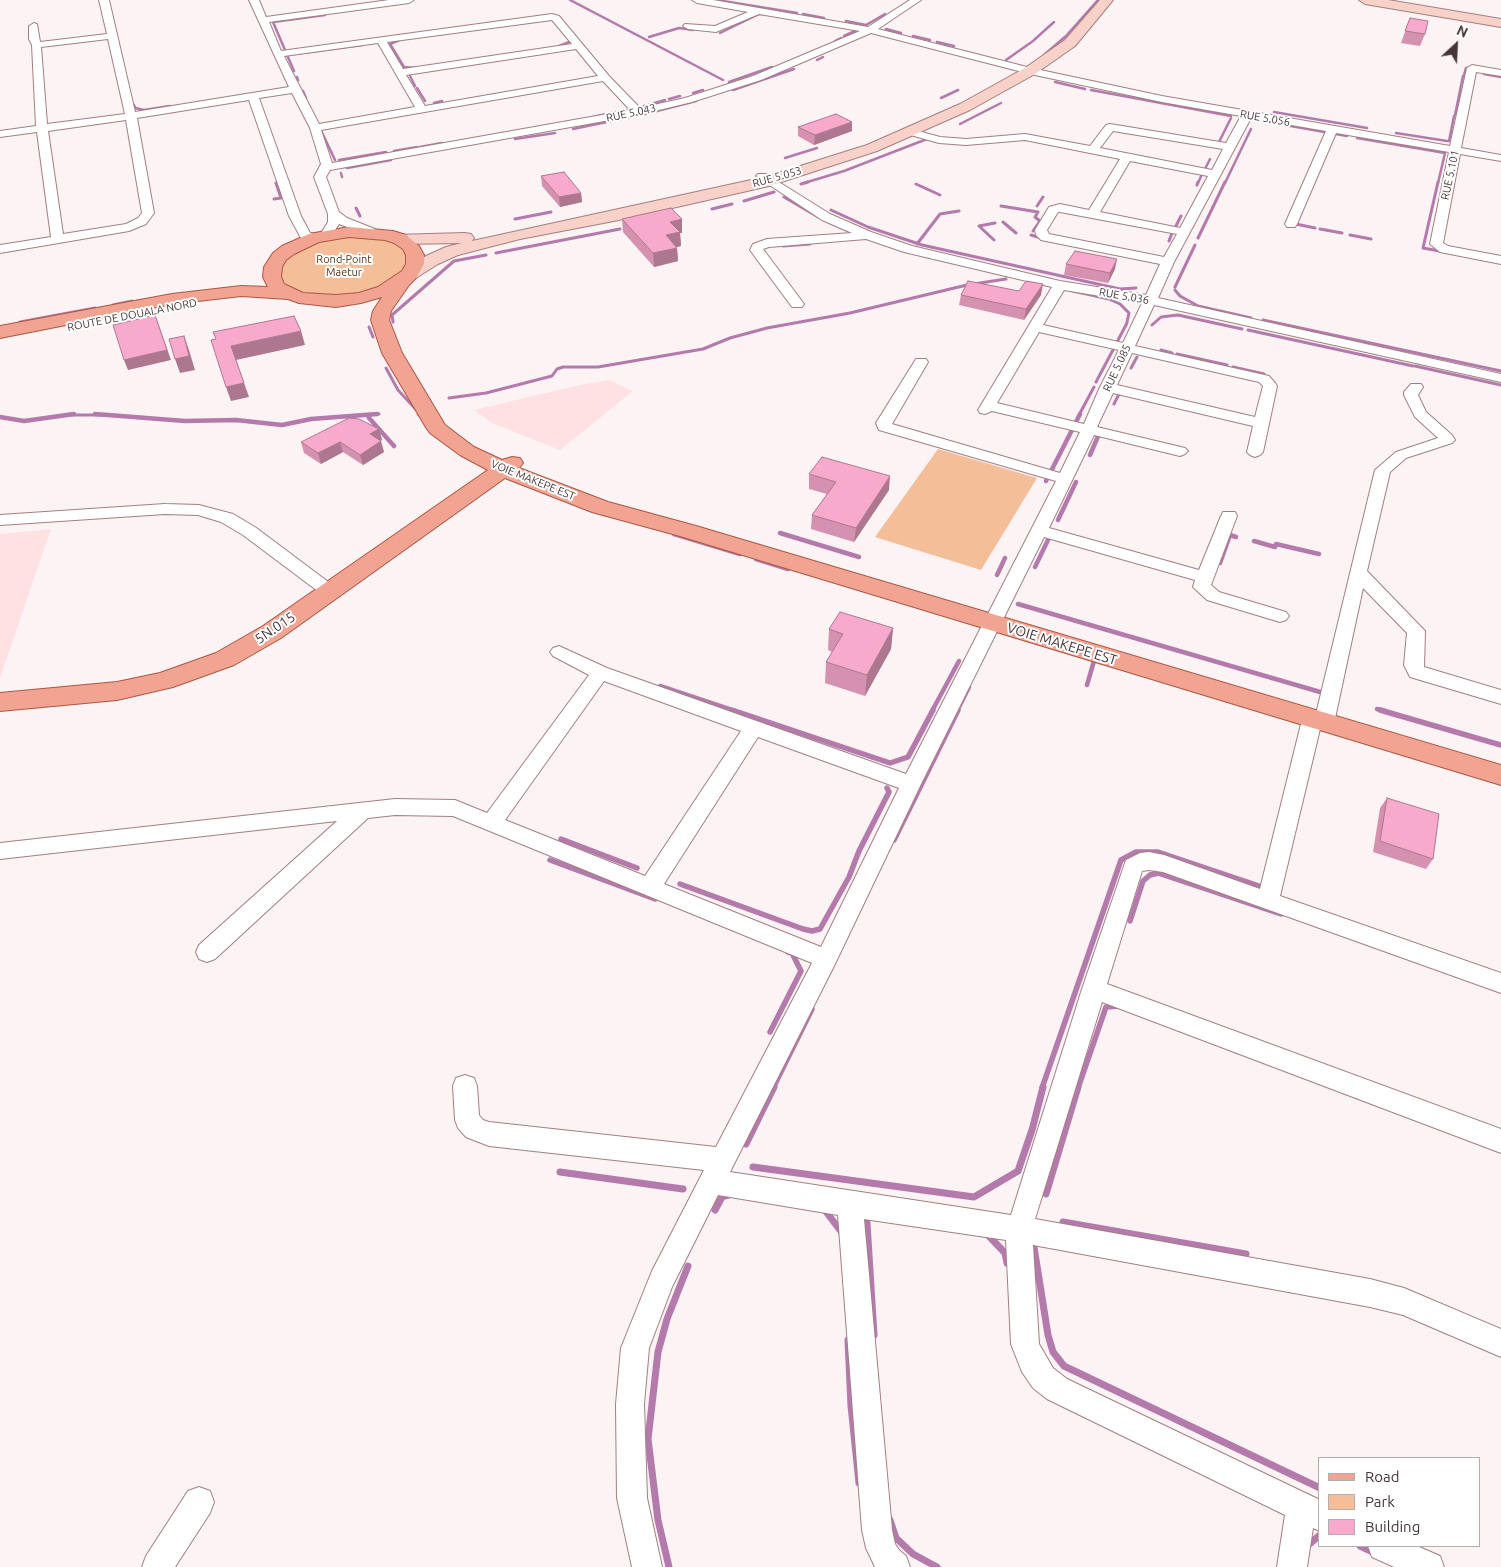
<!DOCTYPE html>
<style>
body{margin:0}
#map{position:relative;width:1501px;height:1567px;overflow:hidden;background:#fcf3f4;font-family:Ubuntu,sans-serif}
canvas{display:block}
.legend{position:absolute;left:1318px;top:1457px;width:162px;height:90px;box-sizing:border-box;background:#fff;border:1px solid #b5aeaf;margin:0;padding:6px 9px;list-style:none;font-size:15px;color:#453537}
.legend li{display:flex;align-items:center;gap:10px;height:25px}
.legend b{width:25px;border:1px solid #b5aeaf}
.north{position:absolute;left:1431px;top:20px;width:50px;height:50px;-webkit-text-stroke:4px #fff;paint-order:stroke;rotate:25deg;font-size:14px;font-weight:700;line-height:20px;text-align:center;color:#453537}
.north::after{content:'';display:block;margin:auto;width:18px;height:22px;background:#453537;clip-path:polygon(50% 0,100% 100%,50% 72%,0 100%)}
</style>
<div id="map">
<canvas width="1501" height="1567"></canvas>
<ul class="legend">
<li><b style="height:6px;background:#f1a492"></b>Road</li>
<li><b style="height:14px;background:#f4be99"></b>Park</li>
<li><b style="height:14px;background:#f8aacd"></b>Building</li>
</ul>
<div class="north">N</div>
</div>
<script>
const ctx = document.querySelector('canvas').getContext('2d');
ctx.lineJoin = 'round';
function paint(path, color) {
  ctx.fillStyle = color;
  ctx.fill(path, 'evenodd');
}
function toPath(rows) {
  const path = new Path2D();
  for (const r of rows) {
    path.moveTo(r[0], r[1]);
    for (let i = 2; i < r.length; i += 2) path.lineTo(r[i], r[i + 1]);
  }
  return path;
}
function strokePath(path, color, width, dash) {
  ctx.strokeStyle = color;
  ctx.lineWidth = width;
  ctx.lineCap = dash ? 'butt' : 'round';
  ctx.setLineDash(dash || []);
  ctx.stroke(path);
}
function drawText(font, color, halo, rows, align = 'center') {
  ctx.font = font + ' Ubuntu,sans-serif';
  ctx.lineWidth = 4;
  ctx.setLineDash([]);
  ctx.textBaseline = 'middle';
  ctx.strokeStyle = halo;
  ctx.fillStyle = color;
  for (const [text, x, y, turn = 0] of rows) {
    ctx.save();
    ctx.translate(x, y);
    ctx.rotate((+turn || 0) * Math.PI / 180);
    ctx.textAlign = isNaN(turn) ? turn : align;
    if (halo) ctx.strokeText(text, 0, 0);
    ctx.fillText(text, 0, 0);
    ctx.restore();
  }
}
paint(toPath([
 [609,380,633,391,560,450,492,423,474,410,575,386],
 [51,529,0,678,0,534]
]), '#ffe1e4');
paint(toPath([
 [336,237,377,237,393,242,403,249,408,258,405,268,397,277,382,286,364,292,343,296,303,293,289,287,281,279,280,269,286,258,316,241],
 [938,449,1037,478,981,570,875,537]
]), '#f4be99');
strokePath(toPath([
 [570,0,723,80],
 [717,0,797,13],
 [803,14,824,18],
 [846,21,866,25,885,14],
 [886,29,901,33],
 [720,33,759,14,764,14],
 [844,36,855,31],
 [913,36,930,40],
 [649,37,679,28,693,30],
 [402,39,390,44,404,67,416,68],
 [1034,40,1054,22],
 [835,41,841,38],
 [937,42,954,46],
 [559,46,572,41,569,37],
 [295,54,362,45],
 [1044,55,1066,36,1098,0],
 [817,60,823,57],
 [1006,60,1033,41],
 [294,71,273,22,325,15],
 [1484,74,1501,77],
 [1464,75,1466,68,1473,68],
 [410,76,415,86],
 [297,77,298,80],
 [729,82,772,67],
 [1055,82,1085,89],
 [417,88,425,101],
 [733,90,794,69],
 [1091,90,1231,116],
 [303,91,306,98],
 [693,93,703,90],
 [941,98,958,90],
 [669,99,680,96],
 [434,103,442,101],
 [134,105,135,108,144,110,170,106],
 [644,106,665,100],
 [1274,112,1367,128],
 [645,114,696,101],
 [1455,115,1463,76],
 [593,117,630,109],
 [1268,122,1347,136],
 [318,124,335,160],
 [960,124,1001,103],
 [573,129,631,117],
 [1396,133,1447,141],
 [1357,138,1445,153,1438,183],
 [515,139,555,133],
 [1449,141,1454,116],
 [1219,142,1231,118],
 [420,147,442,143],
 [394,151,417,147],
 [785,158,817,148],
 [339,160,386,152],
 [347,168,391,160],
 [1204,171,1210,159],
 [341,173,342,177],
 [804,183,844,171,927,139],
 [1198,183,1202,174],
 [1225,183,1251,129]
]), '#b47aab', 2.5);
strokePath(toPath([
 [1438,182,1423,248,1445,252],
 [801,184,808,182],
 [916,184,940,195],
 [1197,185,1198,182],
 [784,197,820,218,857,235],
 [274,199,281,198,276,183],
 [744,201,774,192],
 [1001,206,1038,212,1035,217,1040,221,1033,231],
 [1037,206,1043,197],
 [356,208,360,216],
 [712,209,732,204],
 [831,210,868,227,922,245,1120,289,1136,288],
 [515,219,551,212],
 [1003,222,1016,233],
 [1291,223,1315,228],
 [1320,229,1342,233],
 [1174,230,1181,216],
 [1031,235,1044,239],
 [1350,235,1371,239],
 [1198,238,1225,182],
 [994,240,979,226,995,223],
 [1169,241,1172,233],
 [917,244,940,214,959,211],
 [783,246,810,244],
 [496,253,620,229],
 [1175,287,1195,245],
 [1175,290,1180,296,1198,306,1251,318],
 [1073,291,1109,299,1120,304,1129,313,1127,322],
 [113,305,132,301],
 [1263,320,1501,371],
 [20,322,95,308],
 [393,322,392,315,454,261,486,255],
 [1152,325,1161,317,1178,315,1242,329],
 [369,327,373,337],
 [1248,330,1413,366],
 [1116,344,1127,323],
 [1161,350,1172,353],
 [1177,354,1227,365],
 [1415,366,1501,385],
 [1233,367,1264,374],
 [386,368,398,390,421,415],
 [1131,368,1137,357],
 [1096,382,1114,348],
 [449,398,486,393,552,376,557,369,563,367,598,367,703,349,730,338,767,328,850,313,967,285,1006,279],
 [1114,404,1119,394],
 [65,415,112,415],
 [360,415,379,414],
 [1079,415,1094,387]
]), '#b47aab', 3);
strokePath(toPath([
 [95,414,185,421,236,420,282,425,311,419,377,414],
 [419,414,422,417],
 [0,417,24,421,74,414],
 [369,418,394,446],
 [1075,424,1080,414],
 [1090,455,1099,434],
 [1046,481,1073,428],
 [1058,520,1076,482],
 [780,533,859,557],
 [674,534,740,554],
 [1254,541,1275,547,1276,544,1319,554],
 [756,559,788,569],
 [1220,563,1230,535,1236,537],
 [1035,567,1048,540],
 [997,575,1005,558],
 [1018,604,1327,694],
 [1087,685,1094,661],
 [660,686,735,711],
 [1377,709,1385,711],
 [932,711,959,661],
 [957,711,969,687]
]), '#b47aab', 4.5);
strokePath(toPath([
 [732,710,890,763,908,757,933,710],
 [1380,710,1501,745],
 [561,839,637,868],
 [894,840,958,710],
 [550,860,655,899],
 [680,884,803,929,812,931,820,929,849,877,859,851,889,792,887,788],
 [1130,921,1143,881,1150,875,1158,873,1281,914],
 [770,1032,801,971,792,953,788,952],
 [773,1088,812,1009],
 [1042,1088,1121,860,1136,852,1158,852,1265,888],
 [1078,1088,1106,1007,1120,1006]
]), '#b47aab', 5.5);
strokePath(toPath([
 [746,1144,774,1087],
 [753,1167,974,1197,1018,1171,1032,1130,1043,1087],
 [560,1172,683,1189],
 [1046,1194,1078,1087],
 [824,1209,843,1234],
 [715,1210,722,1197,729,1195],
 [1063,1222,1246,1254],
 [867,1223,874,1335],
 [987,1234,1005,1253,1007,1263],
 [1034,1247,1048,1335,1053,1352,1064,1366,1320,1488],
 [848,1340,851,1406,859,1483],
 [890,1520,896,1538,913,1554,937,1567],
 [1307,1546,1320,1535],
 [1360,1546,1375,1553],
 [669,1567,658,1520,648,1439,658,1352,667,1319,688,1266]
]), '#b47aab', 7);
const minor = toPath([
 [99,0,109,0,135,112,289,87,249,0,259,0,266,17,389,0,414,0,409,3,269,22,281,51,552,14,559,16,609,76,640,108,685,98,753,76,860,31,759,14,716,32,688,29,683,26,685,24,715,26,748,12,697,3,692,0,713,0,868,27,910,0,921,0,878,29,1031,68,1162,96,1450,146,1467,68,1472,65,1501,70,1501,76,1476,72,1461,148,1501,155,1501,161,1460,154,1443,243,1448,246,1501,256,1501,264,1440,252,1430,244,1449,152,1336,133,1297,224,1295,227,1287,227,1285,224,1326,131,1251,118,1174,262,1158,298,1501,374,1501,382,1154,305,1135,346,1269,376,1275,383,1277,386,1263,452,1260,455,1255,457,1250,455,1247,452,1253,426,1113,393,1097,427,1185,448,1188,451,1185,454,1180,456,1094,435,1049,528,1199,570,1221,516,1223,512,1235,512,1237,516,1211,585,1219,592,1286,612,1289,616,1286,620,1280,622,1207,600,1193,587,1195,580,1044,537,921,784,834,966,730,1172,1011,1215,1082,989,1126,860,1140,853,1149,852,1164,855,1260,889,1302,720,1305,715,1312,713,1316,714,1375,470,1396,452,1438,438,1415,417,1404,395,1404,392,1411,384,1421,384,1423,387,1418,395,1426,412,1452,435,1455,440,1452,443,1406,458,1390,472,1367,571,1425,631,1424,667,1501,690,1501,704,1410,677,1404,665,1407,633,1363,588,1334,723,1331,728,1324,730,1320,729,1280,896,1501,973,1501,993,1163,872,1149,870,1142,871,1107,984,1501,1129,1501,1153,1102,1002,1035,1219,1370,1279,1404,1288,1501,1329,1501,1357,1403,1315,1370,1307,1033,1245,1039,1344,1053,1368,1067,1379,1320,1500,1320,1531,1313,1528,1307,1567,1277,1567,1285,1515,1047,1399,1033,1388,1022,1372,1011,1344,1006,1240,864,1219,892,1530,895,1544,899,1550,906,1556,910,1567,875,1567,866,1548,862,1530,838,1215,718,1195,672,1287,649,1348,644,1404,647,1498,662,1567,632,1567,617,1498,616,1404,621,1348,652,1271,704,1170,489,1146,466,1137,458,1128,455,1120,453,1086,456,1078,465,1075,474,1078,477,1086,479,1115,483,1120,489,1122,716,1147,812,963,453,816,395,815,368,818,215,959,207,962,199,959,196,952,199,945,337,821,0,859,0,843,395,799,455,800,487,813,589,675,553,656,550,652,553,648,559,646,607,668,906,774,1056,481,879,430,876,423,916,359,926,359,928,362,892,424,1060,473,1080,432,992,411,985,414,980,413,978,410,1052,287,904,252,866,239,769,247,763,249,804,304,802,307,792,307,750,250,753,244,767,239,852,233,822,220,756,176,758,174,766,174,830,214,871,232,912,246,1060,281,1146,295,1160,264,1041,240,1036,235,1035,230,1049,207,1060,204,1089,210,1120,159,1025,140,966,145,939,143,907,134,905,132,911,129,940,137,966,139,1025,134,1090,146,1106,125,1110,124,1226,143,1241,116,1162,102,1030,74,871,33,761,80,692,102,638,115,330,170,326,177,339,212,347,218,375,229,377,232,371,236,339,224,330,238,326,239,320,235,328,222,328,214,314,177,321,164,310,128,292,93,259,98,301,216,310,233,319,235,321,238,319,241,315,242,301,238,289,216,249,100,137,118,154,213,146,224,129,231,0,253,0,245,51,237,37,132,0,137,0,131,36,126,32,45,29,39,29,26,34,23,37,24,40,42,107,34,99,0],
 [552,20,572,44,403,69,387,42,552,20],
 [108,39,125,114,47,124,41,47,108,39],
 [378,43,415,107,319,124,284,56,378,43],
 [576,49,598,76,425,106,406,75,576,49],
 [603,81,630,110,332,163,321,130,603,81],
 [126,120,142,213,138,218,126,224,63,234,48,131,126,120],
 [1113,131,1223,149,1212,170,1100,148,1113,131],
 [1130,161,1208,176,1180,228,1100,212,1130,161],
 [1058,212,1060,212,1177,234,1164,257,1049,234,1047,230,1058,212],
 [1064,290,1142,303,1123,343,1043,325,1064,290],
 [1039,332,1119,350,1100,387,1084,424,997,403,1039,332],
 [1132,353,1259,382,1263,386,1255,417,1117,385,1132,353],
 [604,681,741,731,645,876,505,820,604,681],
 [758,737,899,788,821,947,664,884,758,737],
 [165,504,199,505,233,514,255,527,335,587,338,591,335,595,329,597,323,595,243,535,221,522,198,515,165,514,0,525,0,515,165,504],
 [199,1487,210,1491,214,1502,210,1513,175,1567,142,1567,146,1556,188,1491,199,1487],
 [1368,1546,1417,1546,1440,1556,1444,1567,1394,1567,1372,1557,1368,1546]
]);
const secondary = toPath([
 [1100,0,1113,0,1075,46,1035,74,970,110,877,151,769,186,624,219,520,239,458,255,438,264,416,278,410,279,404,278,401,274,404,270,426,256,446,247,462,243,400,244,394,243,391,239,394,235,465,233,471,234,474,238,472,241,765,177,867,145,960,104,1025,68,1065,40,1100,0],
 [1359,0,1388,0,1501,19,1501,27,1365,4,1359,0]
]);
const primary = toPath([
 [349,227,393,231,406,235,419,246,424,255,424,264,416,278,409,285,391,311,389,320,402,353,445,425,474,447,502,460,512,457,520,458,523,463,519,468,608,502,696,526,1501,765,1501,785,680,536,592,512,505,478,281,638,234,665,173,687,117,700,0,711,0,693,117,682,160,673,216,653,263,626,488,470,460,455,430,433,427,429,382,353,371,320,373,311,382,297,361,303,336,307,299,303,288,299,241,296,172,304,0,338,0,326,172,294,241,286,268,287,263,277,264,267,273,253,282,246,309,234,349,227],
 [349,237,385,240,394,243,403,249,406,255,406,264,402,271,378,287,359,293,336,295,303,293,284,284,281,277,282,267,286,260,294,254,319,242,349,237]
]);
strokePath(minor, '#a37f82', 2);
strokePath(secondary, '#a37f82', 2);
strokePath(primary, '#ae5643', 2);
paint(minor, '#fff');
paint(secondary, '#f8d2c9');
paint(primary, '#f1a492');
paint(toPath([
 [1410,18,1425,34,1420,46,1401,43],
 [852,122,852,131,814,145,798,136,798,127],
 [541,176,581,193,582,202,560,207,542,186],
 [622,219,682,233,680,233,681,246,676,247,677,248,678,261,654,267,623,232],
 [1066,264,1115,269,1108,283,1064,275],
 [1019,291,1041,295,1024,320,959,305,961,295],
 [379,429,382,440,380,441,384,452,363,465,343,452,321,464,304,453,301,442],
 [809,474,889,490,854,542,811,529,812,515,827,494,809,489],
 [893,628,891,649,865,696,825,683,826,662,832,652,828,650,829,629],
 [1387,798,1433,859,1426,869,1373,852,1380,808]
]), '#d592b0');
paint(toPath([
 [852,122,852,131,814,145,815,135],
 [581,193,582,202,560,207,559,197],
 [682,219,682,233,680,233,681,246,667,249,666,235,670,222],
 [677,248,678,261,654,267,653,253],
 [1117,259,1115,269,1108,283,1110,273],
 [1043,284,1041,295,1024,320,1026,309],
 [155,315,171,360,128,370,124,360],
 [301,331,305,345,236,360,249,397,231,401,226,387,231,346],
 [184,336,189,350,195,370,180,373,175,359],
 [379,429,382,440,373,445,370,434],
 [381,441,384,452,363,465,360,455],
 [340,442,343,452,321,464,318,453],
 [890,476,889,490,854,542,856,528],
 [893,628,891,649,865,696,867,675]
]), '#ae7790');
const building = toPath([
 [1410,18,1428,21,1425,34,1405,31,1410,18],
 [836,114,852,122,815,135,798,127,836,114],
 [564,172,581,193,559,197,541,176,564,172],
 [671,208,682,219,670,222,680,232,666,235,677,248,653,253,622,219,671,208],
 [1075,251,1117,259,1110,273,1066,264,1075,251],
 [968,281,1019,291,1026,281,1043,284,1026,309,961,295,968,281],
 [155,315,167,350,124,360,113,325,155,315],
 [294,316,301,331,231,346,244,383,226,387,211,340,216,339,213,332,294,316],
 [184,336,189,356,175,359,169,339,184,336],
 [349,418,359,419,379,429,370,434,381,441,360,455,340,442,318,453,301,442,349,418],
 [822,457,890,476,856,528,812,515,836,482,809,474,822,457],
 [840,612,893,628,867,675,826,662,843,634,829,629,840,612],
 [1387,798,1439,814,1433,859,1380,841,1387,798]
]);
paint(building, '#f8aacd');
strokePath(building, '#ae7790', 1);
drawText('11px', '#453537', '#fff', [
 ["RUE 5.043",631,113,-12],
 ["RUE 5.056",1265,118,10],
 ["RUE 5.101",1450,175,-78],
 ["RUE 5.053",777,177,-16],
 ["RUE 5.036",1124,296,10],
 ["ROUTE DE DOUALA NORD",132,315,-11],
 ["RUE 5.085",1117,368,-65],
 ["VOIE MAKEPE EST",533,480,22]
]);
drawText('11px', '#57351b', '#fff', [
 ["Rond-Point",344,259],
 ["Maetur",344,272]
]);
drawText('14px', '#453537', '#fff', [
 ["5N.015",275,628,-34],
 ["VOIE MAKEPE EST",1062,644,17]
]);
</script>
